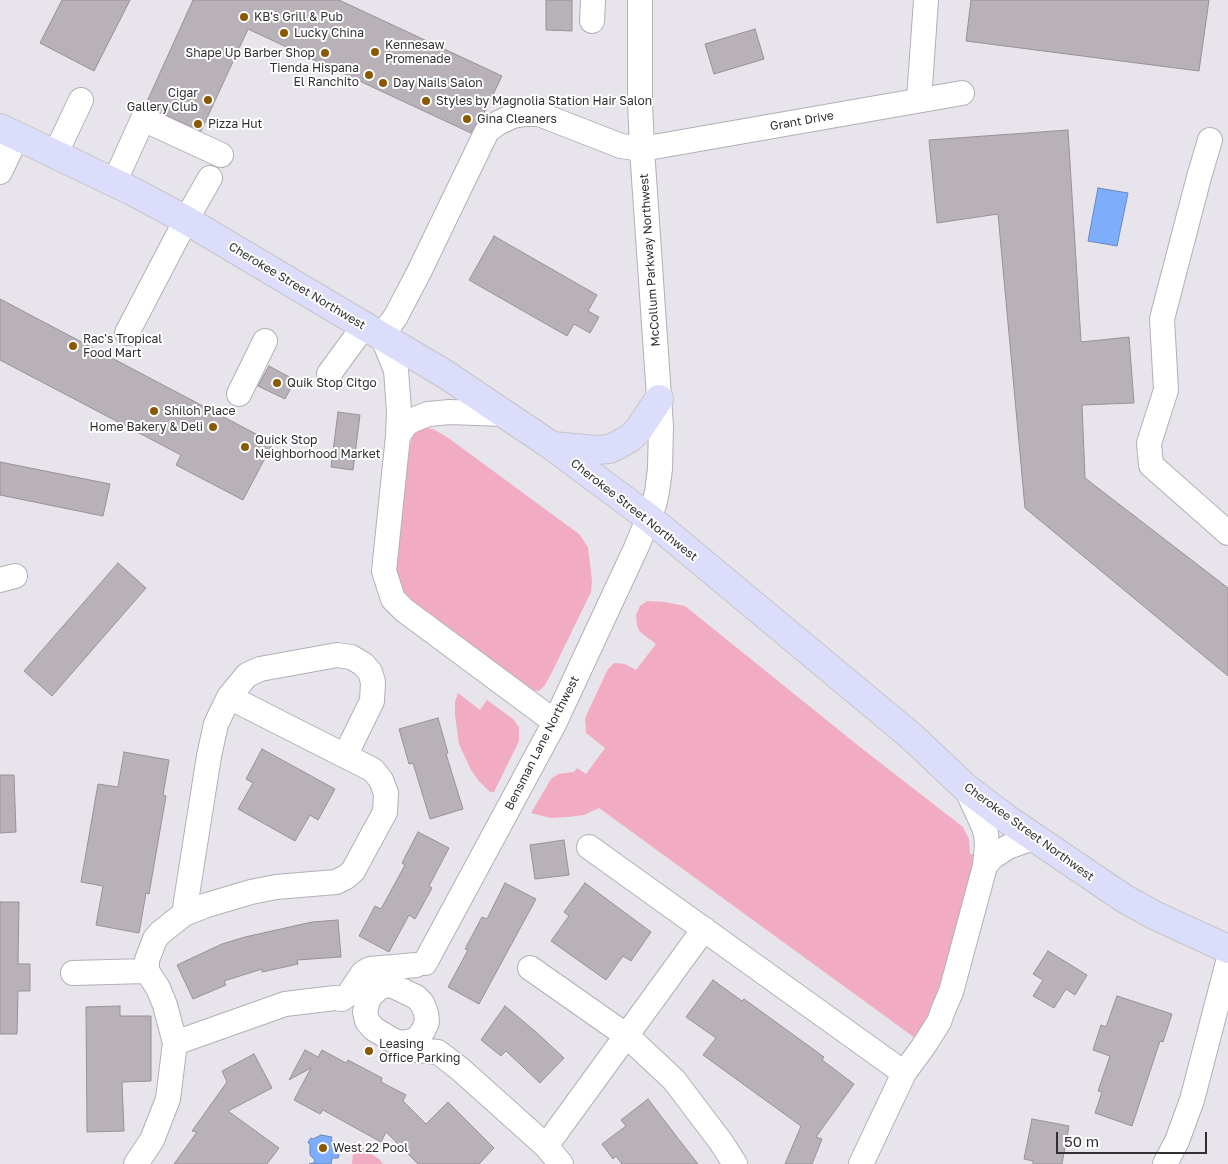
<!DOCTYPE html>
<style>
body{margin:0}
#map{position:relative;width:1228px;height:1164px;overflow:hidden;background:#e8e4ec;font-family:"Golos Text",sans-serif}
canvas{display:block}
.scale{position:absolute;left:1056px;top:1132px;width:151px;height:22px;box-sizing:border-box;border:2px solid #312f32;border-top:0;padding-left:6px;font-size:15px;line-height:18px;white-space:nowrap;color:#312f32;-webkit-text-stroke:4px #fff;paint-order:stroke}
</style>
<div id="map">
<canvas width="1228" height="1164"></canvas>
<div class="scale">50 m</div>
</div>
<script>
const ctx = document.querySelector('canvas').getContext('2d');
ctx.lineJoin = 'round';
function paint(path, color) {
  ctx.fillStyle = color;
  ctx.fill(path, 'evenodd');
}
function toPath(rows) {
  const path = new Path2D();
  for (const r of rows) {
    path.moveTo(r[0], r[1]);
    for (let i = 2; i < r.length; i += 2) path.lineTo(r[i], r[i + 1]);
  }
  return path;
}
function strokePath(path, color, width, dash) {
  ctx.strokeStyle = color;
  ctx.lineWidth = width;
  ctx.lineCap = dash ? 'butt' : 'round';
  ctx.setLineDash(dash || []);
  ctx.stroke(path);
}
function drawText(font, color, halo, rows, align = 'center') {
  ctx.font = font + ' "Golos Text",sans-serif';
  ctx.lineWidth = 4;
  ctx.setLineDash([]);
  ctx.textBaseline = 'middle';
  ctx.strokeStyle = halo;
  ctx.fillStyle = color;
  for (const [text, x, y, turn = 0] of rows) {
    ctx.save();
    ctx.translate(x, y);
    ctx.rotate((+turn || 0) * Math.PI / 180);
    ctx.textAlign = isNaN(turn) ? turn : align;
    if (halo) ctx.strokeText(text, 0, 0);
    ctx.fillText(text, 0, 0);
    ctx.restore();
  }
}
paint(toPath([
 [422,427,433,429,447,437,579,534,588,547,592,581,591,592,552,672,545,685,539,691,533,690,414,603,398,584,394,563,410,445,414,432],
 [647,601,664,602,685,606,860,747,963,827,969,839,970,854,976,855,945,970,930,1011,915,1038,599,808,584,815,568,817,551,818,531,813,551,779,558,774,574,772,577,768,586,774,605,748,586,733,585,718,608,669,614,663,625,664,636,670,656,644,640,632,637,626,636,615,640,606],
 [458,693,480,710,487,700,513,719,519,727,519,741,494,792,490,792,479,781,471,770,459,744,455,715,455,702],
 [354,1142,379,1159,383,1164,352,1164]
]), '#f1acc3');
const water = toPath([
 [1098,188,1128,193,1117,246,1088,241,1098,188],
 [321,1135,332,1137,331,1139,336,1147,335,1152,339,1155,338,1158,332,1158,331,1164,309,1164,314,1163,315,1160,310,1155,310,1145,308,1142,311,1138,313,1139,321,1135]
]);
paint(water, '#7eaefb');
strokePath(water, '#6788bf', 1);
const building = toPath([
 [62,0,130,0,94,71,40,43,62,0],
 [193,0,339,0,502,76,482,117,475,125,471,133,248,29,201,131,145,106,193,0],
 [546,0,572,0,572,31,546,30,546,0],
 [971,0,1209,0,1199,71,966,41,971,0],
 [755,29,764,59,714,74,705,44,755,29],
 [1068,130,1081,342,1129,337,1134,403,1082,405,1085,478,1228,588,1228,676,1025,508,998,214,937,223,929,140,1068,130],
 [494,236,597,295,588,311,599,317,590,333,574,324,567,336,469,280,494,236],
 [0,299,273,443,243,500,176,465,181,455,0,360,0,299],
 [269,366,295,380,285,399,258,386,269,366],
 [338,412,360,415,353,470,331,467,338,412],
 [0,462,110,484,103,516,0,495,0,462],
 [118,563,146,588,52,696,24,671,118,563],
 [438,718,448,753,446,754,463,809,430,819,413,763,409,764,399,729,438,718],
 [262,749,335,789,318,820,310,815,295,841,238,809,253,783,246,779,262,749],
 [124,752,169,760,163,795,166,796,158,842,149,894,146,893,139,933,96,925,103,886,81,882,98,784,118,787,124,752],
 [0,775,14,775,16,832,0,833,0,775],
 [418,832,449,848,429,886,432,888,415,919,409,915,389,952,359,936,375,906,381,909,405,865,402,863,418,832],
 [564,840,569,875,535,879,530,845,564,840],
 [505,883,536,899,479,1004,448,987,468,950,465,949,482,917,487,919,505,883],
 [585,883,651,932,631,961,623,956,606,980,551,941,569,916,564,912,585,883],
 [0,902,19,902,18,964,30,964,30,991,18,991,17,1034,0,1034,0,902],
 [338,920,341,957,297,960,298,964,262,972,262,969,224,981,226,985,193,999,177,965,222,944,245,937,312,922,338,920],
 [1048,951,1087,975,1075,995,1066,989,1054,1008,1033,996,1043,980,1033,974,1048,951],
 [713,980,742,1001,744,999,824,1057,822,1060,854,1084,816,1137,822,1139,812,1164,785,1164,801,1126,703,1055,716,1038,686,1017,713,980],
 [1117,996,1172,1014,1163,1042,1160,1041,1132,1126,1095,1113,1102,1092,1098,1091,1110,1056,1093,1050,1101,1025,1106,1027,1117,996],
 [120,1006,120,1016,151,1016,151,1081,122,1082,124,1131,87,1132,86,1007,120,1006],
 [505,1006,536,1032,564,1058,540,1083,506,1051,501,1056,481,1040,505,1006],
 [305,1050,318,1057,322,1050,346,1063,348,1060,382,1078,381,1082,406,1095,403,1101,426,1124,448,1102,494,1148,479,1164,418,1164,386,1132,381,1142,323,1110,320,1114,294,1100,311,1068,289,1080,305,1050],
 [254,1054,272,1088,228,1111,279,1148,267,1164,174,1164,197,1132,192,1131,227,1082,222,1071,254,1054],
 [648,1099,680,1141,698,1164,622,1164,616,1156,613,1159,602,1144,626,1126,621,1120,648,1099],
 [1032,1119,1069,1126,1062,1164,1033,1164,1033,1161,1024,1159,1032,1119]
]);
paint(building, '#b8b1b7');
strokePath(building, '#989197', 1);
const minor = toPath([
 [592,21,593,0],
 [919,100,926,0],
 [1210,140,1199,177,1162,319,1166,390,1149,443,1151,465,1228,533],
 [55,155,81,100],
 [0,172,17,136],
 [114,183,143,119,221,155],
 [127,333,186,220,210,178],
 [329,374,364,326],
 [239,394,265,341],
 [398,436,406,424,413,420,428,414,450,412,503,414],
 [0,580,15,576],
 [555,722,404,610,393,599,384,571,398,436,399,411,396,370,382,336,396,316,419,272,487,131,498,123,513,116,526,114,539,114,621,146,642,149,962,93],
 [589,847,904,1073,861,1164],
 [985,866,991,858,1008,847,1033,838],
 [184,914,209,756,216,724,229,697,247,675,260,669,337,655,351,657,363,664,370,672,373,682,372,701,345,756],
 [425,963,555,722,636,548,654,505,657,492,660,469,661,426,642,149,640,101,640,0],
 [530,968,627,1036,674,1080,721,1142,735,1164],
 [147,971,147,960,155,939,160,933,184,914,207,905,251,892,276,887,336,882,346,877,353,871,385,812,386,793,381,780,373,770,229,697],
 [73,973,147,971,158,988,165,1005,175,1043],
 [349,994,363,973,370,969,416,965],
 [403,1043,416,1050,438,1052,460,1069,546,1146,561,1164],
 [904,1073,923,1047,939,1022,944,1008,951,992,985,866,987,845,986,834,983,825,966,788],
 [546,1146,704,929],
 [136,1164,152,1140,168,1099,175,1043,285,1004,335,998,342,999,349,994,364,990,391,985,416,997,422,1003,426,1013,427,1022,423,1031,416,1040,403,1043,394,1041,374,1029,367,1021,365,1012,369,997,379,988],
 [1165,1164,1177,1141,1192,1100,1228,962]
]);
const major = toPath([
 [0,128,132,191,186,220,445,374,552,446,649,518,911,736,966,788,1007,819,1125,899,1156,916,1228,949],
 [553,446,596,450,609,449,618,445,630,438,639,429,659,399]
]);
strokePath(minor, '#b2afb6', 26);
strokePath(major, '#c5c5c6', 30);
strokePath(minor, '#fff', 24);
strokePath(major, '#dcddfa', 28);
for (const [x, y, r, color] of [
 [244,17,5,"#8a5801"],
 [284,33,5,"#8a5801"],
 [375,52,5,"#8a5801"],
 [325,53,5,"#8a5801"],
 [369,75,5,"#8a5801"],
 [383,83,5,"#8a5801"],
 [208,100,5,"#8a5801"],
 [426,101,5,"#8a5801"],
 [467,119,5,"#8a5801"],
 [198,124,5,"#8a5801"],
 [73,346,5,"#8a5801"],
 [277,383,5,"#8a5801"],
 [154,411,5,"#8a5801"],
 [213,427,5,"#8a5801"],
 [245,447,5,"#8a5801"],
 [369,1051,5,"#8a5801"],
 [323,1148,5,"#8a5801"]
]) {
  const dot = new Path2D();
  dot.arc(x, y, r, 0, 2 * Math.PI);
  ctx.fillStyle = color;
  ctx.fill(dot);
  strokePath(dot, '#fff', 2);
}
drawText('12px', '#312f32', '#fff', [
 ["KB's Grill & Pub",254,17],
 ["Lucky China",294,33],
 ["Kennesaw",385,45],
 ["Promenade",385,59],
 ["Shape Up Barber Shop",315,53,"right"],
 ["Tienda Hispana",359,68,"right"],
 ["El Ranchito",359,82,"right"],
 ["Day Nails Salon",393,83],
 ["Cigar",198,93,"right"],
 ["Gallery Club",198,107,"right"],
 ["Styles by Magnolia Station Hair Salon",436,101],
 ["Gina Cleaners",477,119],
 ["Pizza Hut",208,124],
 ["Rac's Tropical",83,339],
 ["Food Mart",83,353],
 ["Quik Stop Citgo",287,383],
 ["Shiloh Place",164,411],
 ["Home Bakery & Deli",203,427,"right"],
 ["Quick Stop",255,440],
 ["Neighborhood Market",255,454],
 ["Leasing",379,1044],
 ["Office Parking",379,1058],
 ["West 22 Pool",333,1148]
], 'left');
drawText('12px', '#312f32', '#fff', [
 ["Grant Drive",802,121,-10],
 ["McCollum Parkway Northwest",650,260,-94],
 ["Cherokee Street Northwest",297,286,31],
 ["Cherokee Street Northwest",634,510,38],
 ["Bensman Lane Northwest",542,743,-63],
 ["Cherokee Street Northwest",1029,832,36]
]);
</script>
